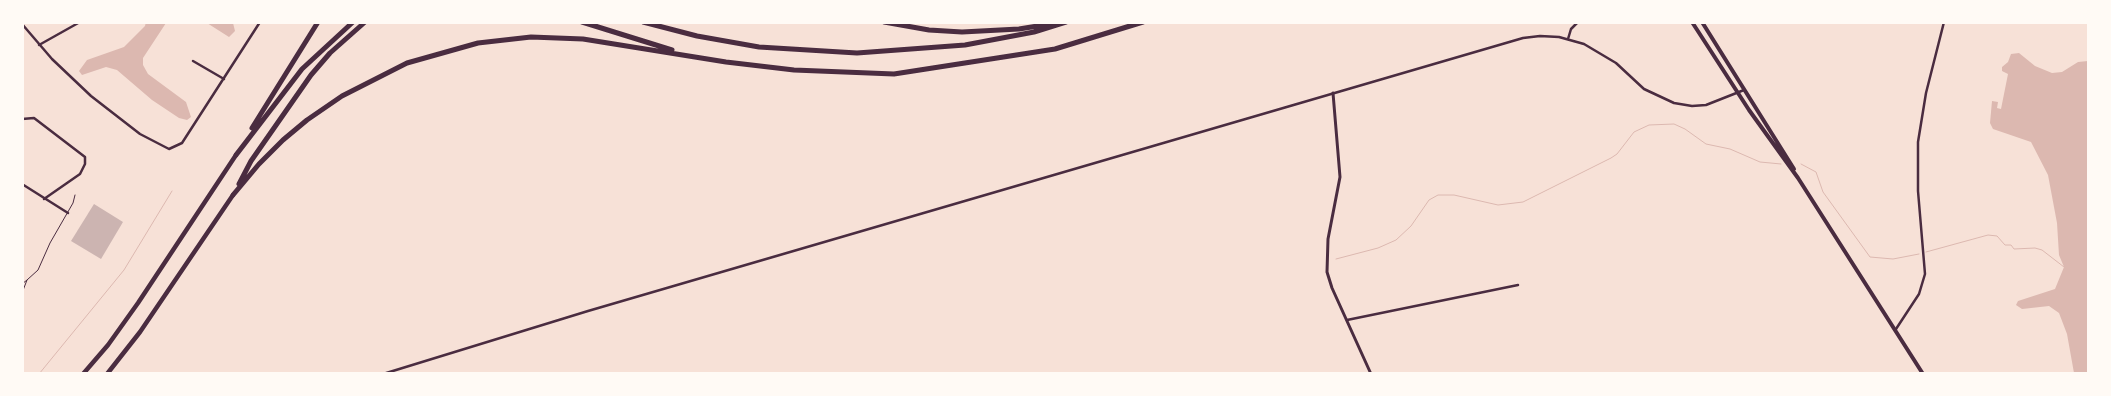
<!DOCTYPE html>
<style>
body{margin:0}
#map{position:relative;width:2111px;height:396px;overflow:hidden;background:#f7e1d7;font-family:Poppins,sans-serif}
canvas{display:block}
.frame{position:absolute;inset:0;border:24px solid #fffaf5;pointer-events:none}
</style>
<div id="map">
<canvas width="2111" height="396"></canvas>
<div class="frame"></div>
</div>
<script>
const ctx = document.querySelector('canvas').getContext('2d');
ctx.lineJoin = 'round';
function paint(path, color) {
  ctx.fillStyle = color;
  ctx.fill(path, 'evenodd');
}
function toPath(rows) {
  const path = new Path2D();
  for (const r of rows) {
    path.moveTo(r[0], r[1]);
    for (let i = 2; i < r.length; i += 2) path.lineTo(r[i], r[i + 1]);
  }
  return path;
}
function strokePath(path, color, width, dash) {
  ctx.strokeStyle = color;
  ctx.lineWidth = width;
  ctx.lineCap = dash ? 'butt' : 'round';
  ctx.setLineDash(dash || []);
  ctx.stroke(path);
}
paint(toPath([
 [146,22,166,23,143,58,143,65,148,74,186,102,191,117,187,120,179,118,152,100,117,70,106,67,82,75,79,71,87,60,124,47,145,26],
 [207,23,233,23,235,31,229,37],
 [2019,53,2035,66,2052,73,2062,72,2078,62,2088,61,2088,373,2074,373,2067,334,2059,313,2049,306,2022,309,2016,305,2018,301,2055,289,2064,267,2059,255,2057,223,2048,175,2031,142,1993,129,1990,123,1992,101,1998,102,1997,108,2001,109,2008,74,2002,71,2002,67,2008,62,2011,54]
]), '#dcb8b0');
strokePath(toPath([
 [1801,164,1816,172,1823,192,1870,257,1893,259,1919,254],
 [1926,252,1988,235,1997,236,2005,245,2011,245,2014,249,2035,248,2042,250,2064,267],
 [1336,259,1378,248,1396,240,1411,226,1429,200,1438,195,1454,195,1498,205,1523,202,1611,158,1617,154,1634,132,1649,125,1674,124,1685,129,1706,144,1730,149,1760,162,1781,164],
 [39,374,124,270,172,191]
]), '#dcb8b0', 1);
paint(toPath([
 [94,204,123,222,101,259,71,241]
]), '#ccb4b1');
strokePath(toPath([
 [27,280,38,270,50,243,73,203,75,195],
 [22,284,27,280,22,293]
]), '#4a2c40', 1);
strokePath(toPath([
 [22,24,52,59,91,96,140,134,169,149,182,143,260,22],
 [1568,39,1571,29,1578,22],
 [39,45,80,22],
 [193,61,224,79],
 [22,119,34,118,85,157,85,164,80,174,44,199],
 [22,184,68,213],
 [1347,320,1518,285],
 [1896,329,1919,294,1925,274,1918,191,1918,142,1926,93,1944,22],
 [383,374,588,311,1523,38,1540,36,1559,37,1584,44,1616,63,1644,89,1674,103,1692,106,1706,105,1744,90]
]), '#4a2c40', 2.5);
strokePath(toPath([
 [1333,93,1340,177,1328,239,1327,272,1332,288,1371,374]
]), '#4a2c40', 3);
strokePath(toPath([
 [1692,22,1749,110,1798,178,1923,374],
 [1702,22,1794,169]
]), '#4a2c40', 4);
strokePath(toPath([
 [83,374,108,345,138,303,236,155],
 [107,374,140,332,233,195]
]), '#4a2c40', 4.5);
strokePath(toPath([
 [582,22,672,50],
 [643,22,697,36,759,47,857,53,965,45,1034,32,1066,22],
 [884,22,929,30,962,32,1019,29,1050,24],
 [252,128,318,22],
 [236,155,302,69,353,22],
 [239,184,251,161,311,75,330,53,365,22],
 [233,195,259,164,283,140,307,120,342,96,407,63,478,43,531,37,583,39,726,62,794,70,894,74,1055,49,1143,22]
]), '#4a2c40', 5);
</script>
